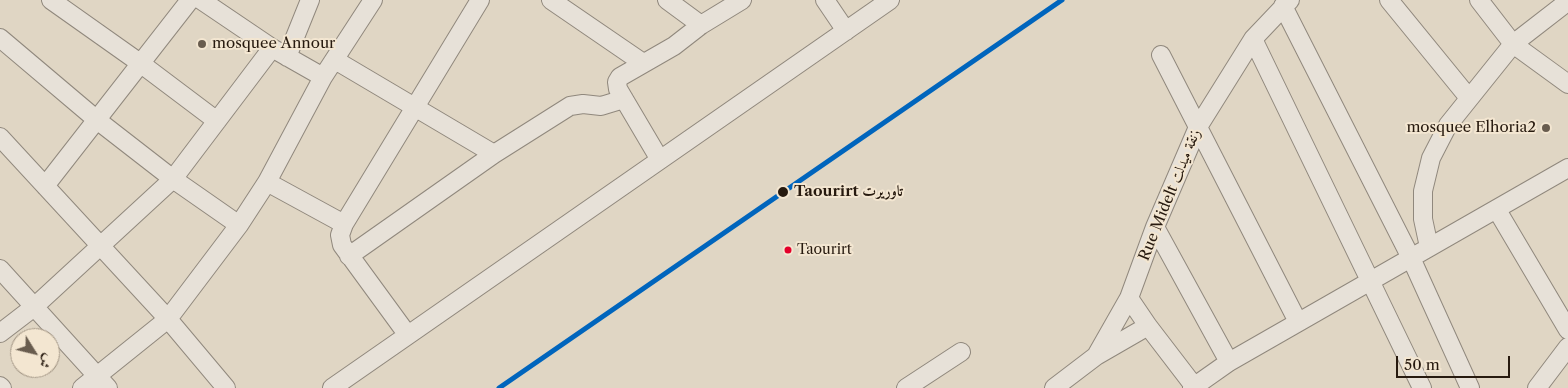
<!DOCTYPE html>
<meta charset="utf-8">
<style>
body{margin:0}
#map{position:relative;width:1568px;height:388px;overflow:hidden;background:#e0d6c4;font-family:"Libre Caslon Text",Amiri,serif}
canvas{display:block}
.north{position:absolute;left:10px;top:328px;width:50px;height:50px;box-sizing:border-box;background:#f3e6d1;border:1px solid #a19483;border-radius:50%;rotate:126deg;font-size:14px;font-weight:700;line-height:20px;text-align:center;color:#271a0f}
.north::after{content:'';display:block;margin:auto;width:18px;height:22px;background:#685c4e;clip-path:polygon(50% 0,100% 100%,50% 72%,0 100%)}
.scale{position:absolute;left:1396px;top:356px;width:114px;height:22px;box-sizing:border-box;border:2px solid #271a0f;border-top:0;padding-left:6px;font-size:15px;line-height:18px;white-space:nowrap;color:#271a0f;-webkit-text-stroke:4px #f3e6d1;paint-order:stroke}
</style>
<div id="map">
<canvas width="1568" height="388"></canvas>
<div class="north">ش</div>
<div class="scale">50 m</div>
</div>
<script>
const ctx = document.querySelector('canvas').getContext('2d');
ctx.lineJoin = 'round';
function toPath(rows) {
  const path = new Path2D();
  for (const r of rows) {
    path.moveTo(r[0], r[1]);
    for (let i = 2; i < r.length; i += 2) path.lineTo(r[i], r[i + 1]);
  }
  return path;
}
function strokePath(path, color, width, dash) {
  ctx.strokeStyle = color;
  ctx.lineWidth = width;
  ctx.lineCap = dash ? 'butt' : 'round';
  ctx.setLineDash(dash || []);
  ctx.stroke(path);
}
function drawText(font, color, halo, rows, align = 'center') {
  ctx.font = font + ' "Libre Caslon Text",Amiri,serif';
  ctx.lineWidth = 4;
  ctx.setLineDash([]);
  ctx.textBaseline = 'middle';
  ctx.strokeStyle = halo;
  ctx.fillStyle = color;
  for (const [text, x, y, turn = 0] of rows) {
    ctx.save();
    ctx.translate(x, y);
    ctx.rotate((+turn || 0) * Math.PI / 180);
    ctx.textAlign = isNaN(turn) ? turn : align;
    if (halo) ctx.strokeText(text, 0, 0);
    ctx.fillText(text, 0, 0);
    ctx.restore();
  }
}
const street = toPath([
 [51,0,140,63,217,121],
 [201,0,272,48,323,77],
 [551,0,643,63],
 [667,0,701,25],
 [825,0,846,31],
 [1389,0,1469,98],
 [1479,0,1513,44,1568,84],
 [1283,6,1411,258,1470,388],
 [0,38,97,120,173,179,239,225],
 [1253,39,1422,388],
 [1161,55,1298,322],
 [287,57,310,0],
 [335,60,494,154],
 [0,137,168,319,226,388],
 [660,160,624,99,618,89,617,82,620,77,674,46,701,25,742,0],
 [267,182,344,224],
 [45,186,190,0],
 [1497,210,1568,330],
 [1155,227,1229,362],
 [1429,247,1423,219,1423,191,1431,158,1448,125,1513,44,1566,3],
 [349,256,494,154,570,106,583,104,601,106,624,99],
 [0,269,108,388],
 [1129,298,1148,326,1194,386],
 [0,333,34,307,173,179,272,48],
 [407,334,342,245,340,235,344,224,480,0],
 [1096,356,1148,326],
 [0,386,2,388],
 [82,388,168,319,239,225,267,182,323,77,373,0],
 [332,388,890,0],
 [906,388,961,352],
 [1054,388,1096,356,1129,298,1155,227,1198,127,1253,39,1290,0],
 [1192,388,1229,362,1568,168],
 [1537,388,1568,347]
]);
strokePath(street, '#90887d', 20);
strokePath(street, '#e7e1d8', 18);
strokePath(toPath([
 [499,388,1062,0]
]), '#0065bd', 5);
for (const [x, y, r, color] of [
 [202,44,5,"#685c4e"],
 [1546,128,5,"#685c4e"],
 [783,192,6,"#271a0f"],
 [788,250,4.5,"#e4002b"]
]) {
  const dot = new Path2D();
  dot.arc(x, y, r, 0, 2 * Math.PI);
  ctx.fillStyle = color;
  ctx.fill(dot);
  strokePath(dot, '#f3e6d1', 2);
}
drawText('14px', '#271a0f', '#f3e6d1', [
 ["Taourirt",797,250]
], 'left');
drawText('15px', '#271a0f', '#f3e6d1', [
 ["mosquee Annour",212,44],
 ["mosquee Elhoria2",1536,128,"right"]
], 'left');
drawText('bold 15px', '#271a0f', '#f3e6d1', [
 ["Taourirt تاوريرت",794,192]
], 'left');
drawText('15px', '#271a0f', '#f3e6d1', [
 ["Rue Midelt زنقة ميدلت",1170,195,-68]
]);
</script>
